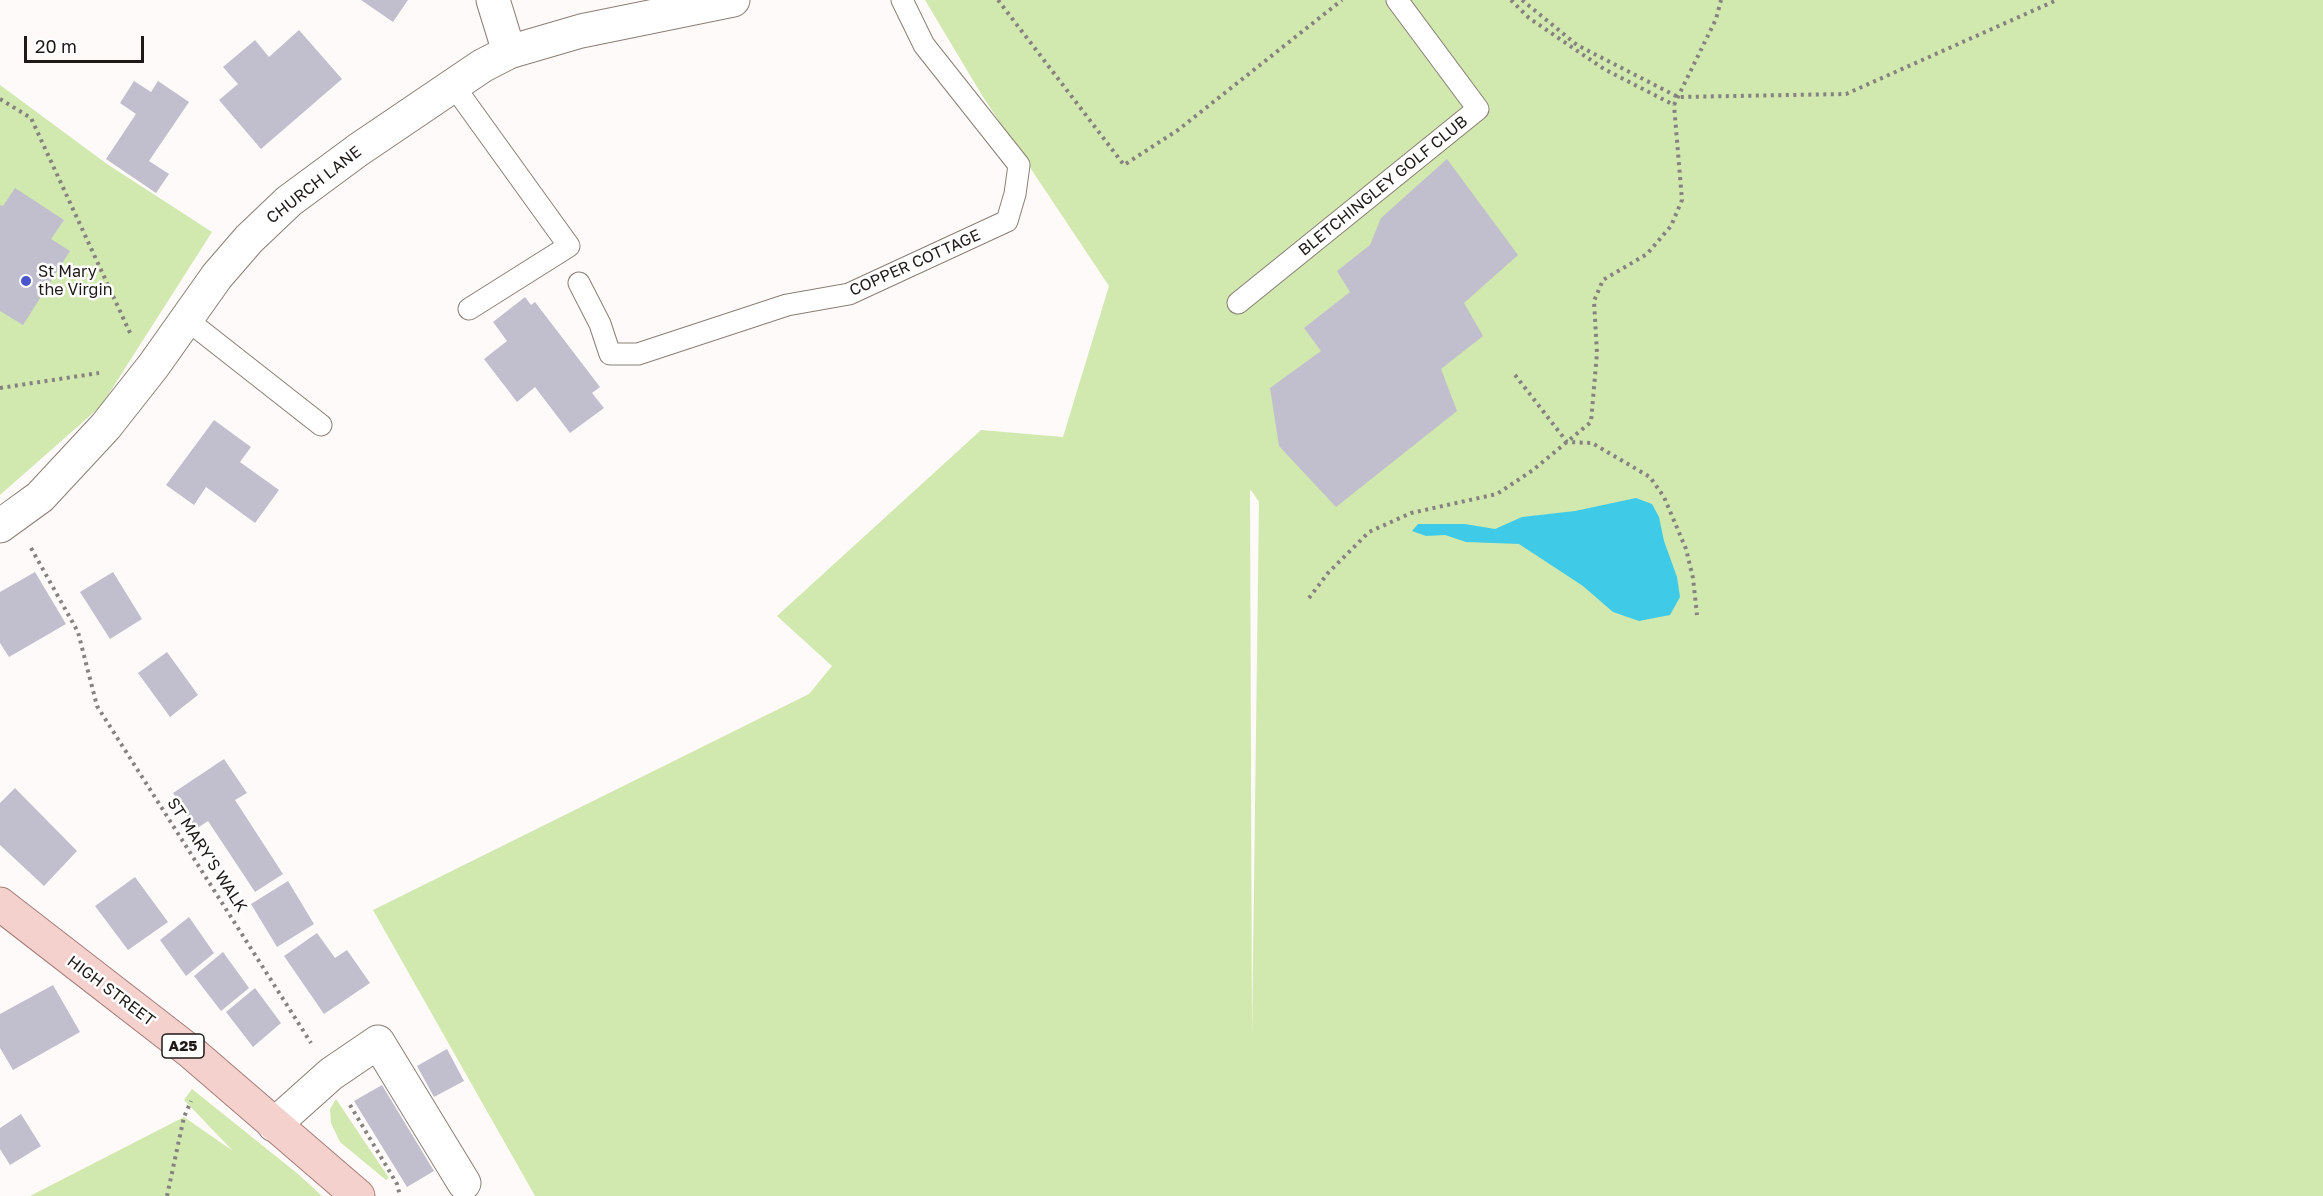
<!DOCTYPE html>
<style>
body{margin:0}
#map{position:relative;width:2323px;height:1196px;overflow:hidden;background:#fdfaf9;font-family:"Golos Text",sans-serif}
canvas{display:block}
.scale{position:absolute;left:24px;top:36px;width:120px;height:27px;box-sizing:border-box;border:3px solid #1f1a17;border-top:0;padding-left:8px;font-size:18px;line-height:21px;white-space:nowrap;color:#1f1a17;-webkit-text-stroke:4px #fff;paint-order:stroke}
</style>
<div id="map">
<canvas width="2323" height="1196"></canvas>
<div class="scale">20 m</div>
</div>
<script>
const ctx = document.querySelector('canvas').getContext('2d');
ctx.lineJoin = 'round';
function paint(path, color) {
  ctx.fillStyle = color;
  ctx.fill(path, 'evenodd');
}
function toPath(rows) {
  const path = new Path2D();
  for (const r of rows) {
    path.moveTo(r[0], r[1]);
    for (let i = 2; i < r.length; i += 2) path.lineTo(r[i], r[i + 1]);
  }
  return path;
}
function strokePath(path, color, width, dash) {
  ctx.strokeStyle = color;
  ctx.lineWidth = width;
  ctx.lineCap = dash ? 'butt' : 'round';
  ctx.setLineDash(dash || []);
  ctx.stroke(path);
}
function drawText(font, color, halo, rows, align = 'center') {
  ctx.font = font + ' "Golos Text",sans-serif';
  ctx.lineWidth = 5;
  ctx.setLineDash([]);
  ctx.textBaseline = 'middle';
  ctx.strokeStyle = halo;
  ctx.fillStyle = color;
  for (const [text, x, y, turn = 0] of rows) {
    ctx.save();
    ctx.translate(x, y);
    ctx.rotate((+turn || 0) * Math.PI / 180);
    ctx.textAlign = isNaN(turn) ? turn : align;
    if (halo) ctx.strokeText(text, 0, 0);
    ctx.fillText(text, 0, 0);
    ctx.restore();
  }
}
paint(toPath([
 [925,0,2323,0,2323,1196,535,1196,373,910,809,694,832,666,777,616,981,430,1063,437,1109,286,983,97],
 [1251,490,1259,502,1252,1038,1250,491],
 [0,85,107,164,212,232,101,406,0,495],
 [192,1089,298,1174,322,1196,30,1196,184,1117,233,1151,184,1100],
 [336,1099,389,1178,386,1180,340,1142,331,1123,330,1109]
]), '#d1e8ae');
paint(toPath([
 [1636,498,1652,504,1659,517,1664,541,1677,577,1680,597,1670,615,1639,621,1613,612,1583,586,1519,544,1466,542,1445,535,1426,536,1412,531,1418,524,1465,524,1495,529,1522,517,1575,511]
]), '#3fcbe7');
paint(toPath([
 [361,0,408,0,393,22],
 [299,30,342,79,261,149,219,100,238,84,223,67,255,40,269,57],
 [134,81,151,92,158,81,189,102,149,161,169,174,156,193,106,159,136,114,120,103],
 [1447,159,1518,255,1464,303,1483,336,1441,369,1457,411,1336,507,1279,446,1270,388,1321,351,1304,328,1350,292,1337,271,1370,245,1381,218],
 [15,188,64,220,51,239,70,251,23,325,0,311,0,205,3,206],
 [525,297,531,305,535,302,600,387,592,393,604,408,570,433,535,387,517,402,484,359,507,341,493,322],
 [214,420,251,447,240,462,279,490,255,523,206,487,194,505,166,485],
 [35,572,66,624,9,657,0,643,0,592],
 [113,572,142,619,110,639,80,592],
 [167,652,198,695,170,717,138,673],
 [224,759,247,793,235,800,283,874,255,892,208,821,196,829,173,793],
 [15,788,77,851,44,886,0,845,0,803],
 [135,877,168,922,128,950,95,906],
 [288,881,314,924,277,947,251,904],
 [189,917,214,953,186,976,160,940],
 [317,933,335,958,347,950,370,983,324,1014,284,956],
 [223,952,249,988,221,1011,194,976],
 [53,985,80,1032,13,1070,0,1048,0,1014],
 [255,988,281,1023,253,1047,226,1012],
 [447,1049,464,1081,434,1097,417,1066],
 [382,1085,434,1171,407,1187,354,1101],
 [21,1114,41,1146,10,1165,0,1149,0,1128]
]), '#c1bfce');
const service = toPath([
 [453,85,569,246,469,309],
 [579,283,600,324,610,354,638,354,787,305,849,294,1007,221,1015,194,1019,165,924,45,902,0],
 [1238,303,1478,109,1397,0],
 [186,319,321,425]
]);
const minor = toPath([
 [493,0,509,52],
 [274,1125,331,1074,378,1042,464,1183]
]);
const tertiary = toPath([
 [0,526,40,497,106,426,154,365,217,276,249,239,289,201,358,150,482,66,509,52,581,31,733,0]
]);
const primary = toPath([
 [0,904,191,1052,358,1196]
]);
strokePath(service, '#8b7e76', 23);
strokePath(minor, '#8b7e76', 35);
strokePath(tertiary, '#8b7e76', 35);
strokePath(primary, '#a67d78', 35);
strokePath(toPath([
 [998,0,1124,165,1178,130,1342,0],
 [1511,0,1529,18,1604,69,1674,105,1716,19,1721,0],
 [1522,0,1577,45,1678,97,1846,94,2057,0],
 [0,99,31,118,131,335],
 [1515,375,1567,442,1592,443,1650,477,1664,497,1686,549,1693,578,1697,615],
 [0,388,99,373],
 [31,548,78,632,97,706,311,1043],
 [1309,598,1328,573,1369,532,1411,513,1497,494,1533,470,1591,422,1597,353,1594,301,1603,280,1647,254,1671,226,1682,200,1674,105],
 [350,1105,397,1184,400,1196],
 [167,1196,184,1117,191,1101]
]), '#868280', 4, [3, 4.5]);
strokePath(service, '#fff', 21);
strokePath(minor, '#fff', 33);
strokePath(tertiary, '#fff', 33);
strokePath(primary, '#f5d1ce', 33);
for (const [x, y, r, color] of [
 [26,281,6,"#4b55cb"]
]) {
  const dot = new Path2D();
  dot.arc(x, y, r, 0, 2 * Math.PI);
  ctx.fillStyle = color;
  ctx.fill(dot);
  strokePath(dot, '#fff', 2);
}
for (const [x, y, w] of [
 [183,1046,42]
]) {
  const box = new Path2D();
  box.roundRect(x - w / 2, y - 12, w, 24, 4.5);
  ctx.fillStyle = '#fff';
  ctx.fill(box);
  strokePath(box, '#1f1a17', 1.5);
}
drawText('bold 15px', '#1f1a17', null, [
 ["A25",183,1046]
]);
drawText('16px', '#1f1a17', '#fff', [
 ["CHURCH LANE",314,185,-38],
 ["BLETCHINGLEY GOLF CLUB",1383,186,-39],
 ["COPPER COTTAGE",915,263,-24],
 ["ST MARY'S WALK",207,855,57],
 ["HIGH STREET",111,991,37]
]);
drawText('16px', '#1f1a17', '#fff', [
 ["St Mary",38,272],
 ["the Virgin",38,290]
], 'left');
</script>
